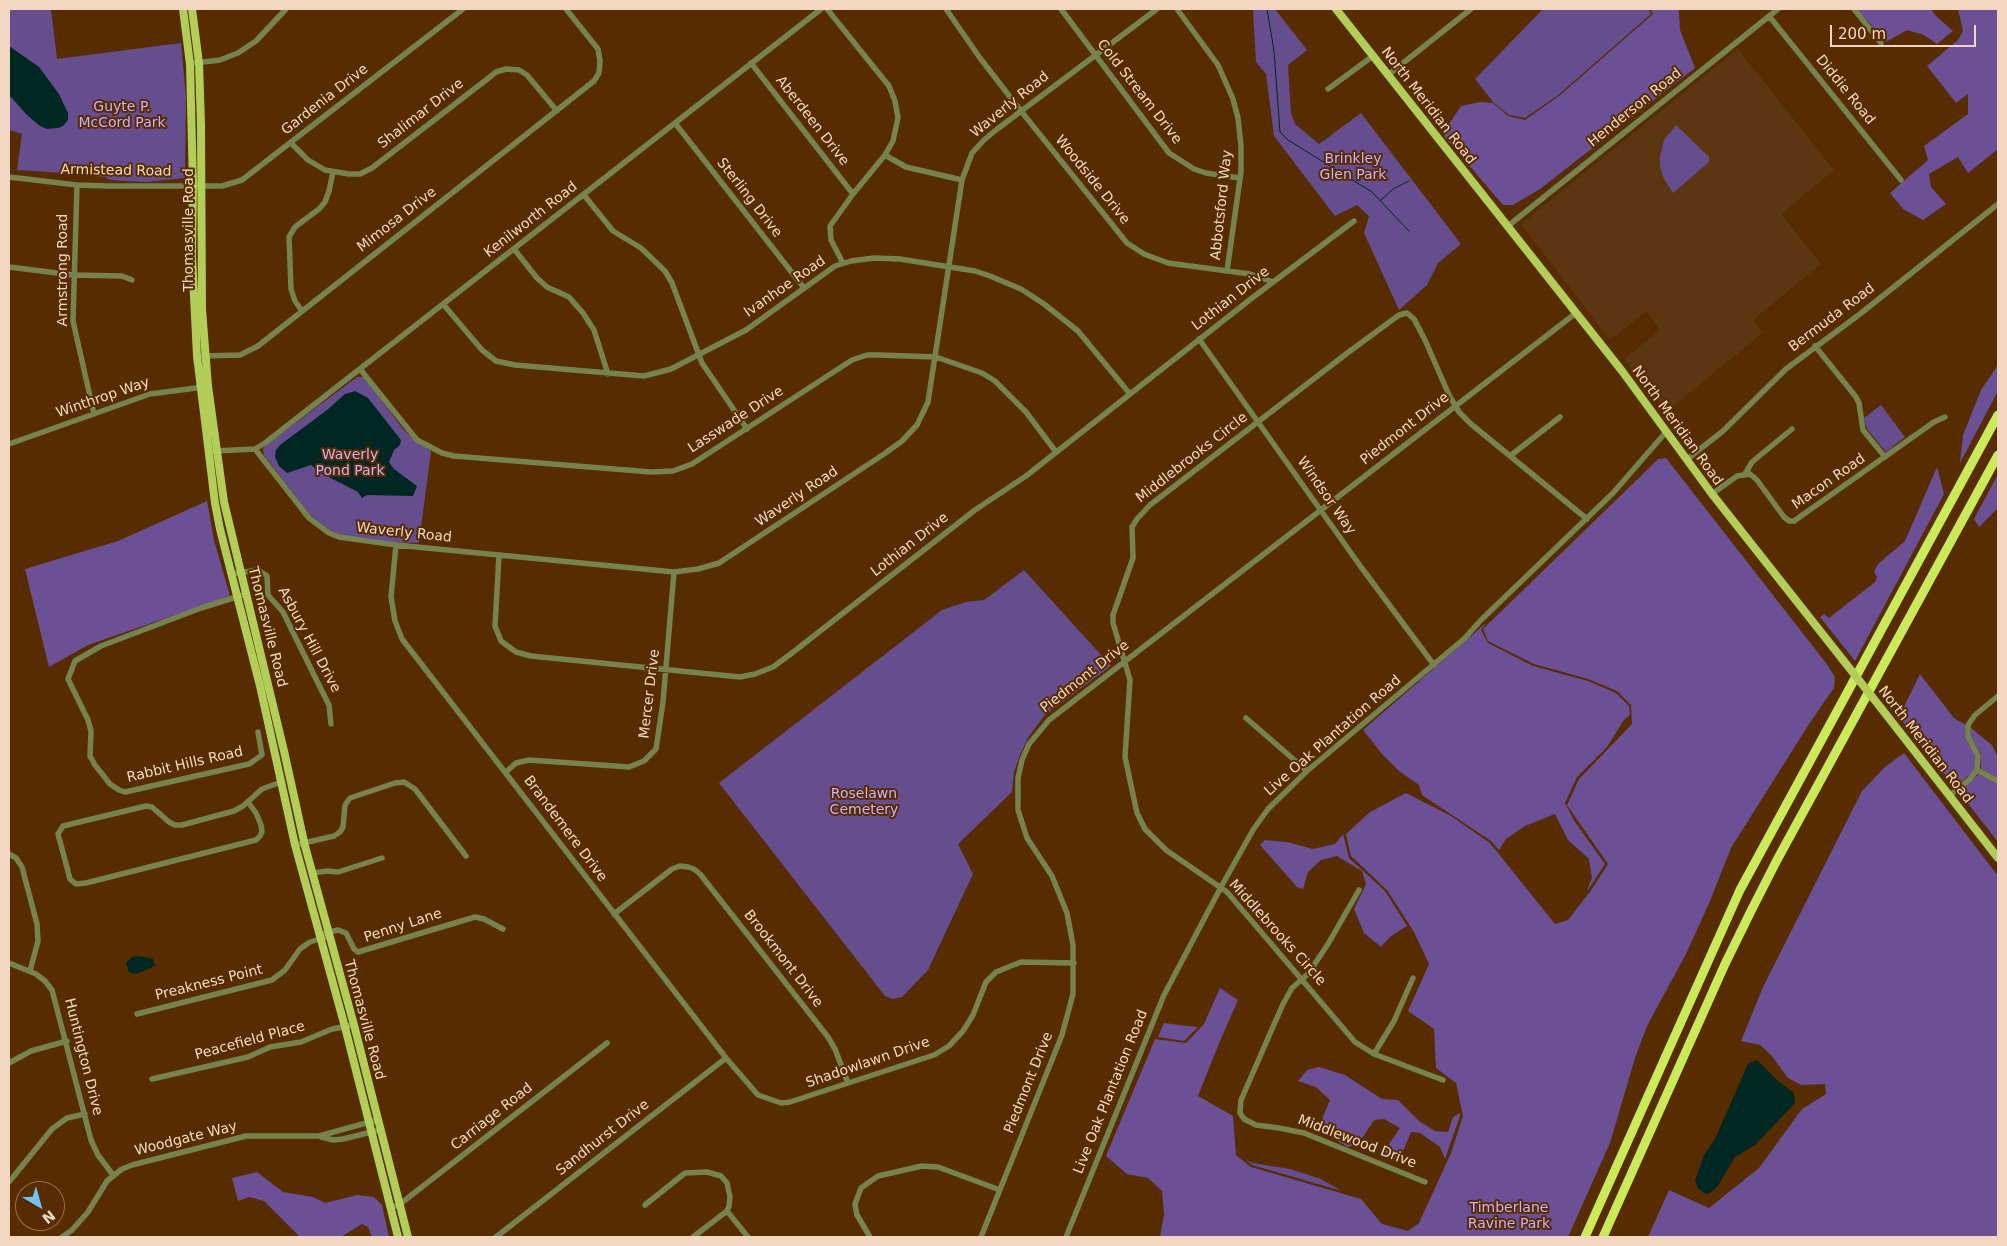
<!DOCTYPE html>
<style>
body{margin:0}
#map{position:relative;width:2007px;height:1246px;overflow:hidden;background:#562c00;font-family:"DejaVu Sans",sans-serif}
canvas{display:block}
.frame{position:absolute;inset:0;border:10px solid #f1d7c1;pointer-events:none}
.north{position:absolute;left:15px;top:1181px;width:50px;height:50px;box-sizing:border-box;background:#562c00;border:1px solid #94704d;border-radius:50%;rotate:142deg;font-size:14px;font-weight:700;line-height:20px;text-align:center;color:#f1d7c1}
.north::after{content:'';display:block;margin:auto;width:18px;height:22px;background:#74c0f6;clip-path:polygon(50% 0,100% 100%,50% 72%,0 100%)}
.scale{position:absolute;left:1830px;top:25px;width:146px;height:22px;box-sizing:border-box;border:2px solid #f1d7c1;border-top:0;padding-left:6px;font-size:15px;line-height:18px;white-space:nowrap;color:#f1d7c1;-webkit-text-stroke:4px #562c00;paint-order:stroke}
</style>
<div id="map">
<canvas width="2007" height="1246"></canvas>
<div class="frame"></div>
<div class="north">N</div>
<div class="scale">200 m</div>
</div>
<script>
const ctx = document.querySelector('canvas').getContext('2d');
ctx.lineJoin = 'round';
function paint(path, color) {
  ctx.fillStyle = color;
  ctx.fill(path, 'evenodd');
}
function toPath(rows) {
  const path = new Path2D();
  for (const r of rows) {
    path.moveTo(r[0], r[1]);
    for (let i = 2; i < r.length; i += 2) path.lineTo(r[i], r[i + 1]);
  }
  return path;
}
function strokePath(path, color, width, dash) {
  ctx.strokeStyle = color;
  ctx.lineWidth = width;
  ctx.lineCap = dash ? 'butt' : 'round';
  ctx.setLineDash(dash || []);
  ctx.stroke(path);
}
function drawText(font, color, halo, rows, align = 'center') {
  ctx.font = font + ' "DejaVu Sans",sans-serif';
  ctx.lineWidth = 4;
  ctx.setLineDash([]);
  ctx.textBaseline = 'middle';
  ctx.strokeStyle = halo;
  ctx.fillStyle = color;
  for (const [text, x, y, turn = 0] of rows) {
    ctx.save();
    ctx.translate(x, y);
    ctx.rotate((+turn || 0) * Math.PI / 180);
    ctx.textAlign = isNaN(turn) ? turn : align;
    if (halo) ctx.strokeText(text, 0, 0);
    ctx.fillText(text, 0, 0);
    ctx.restore();
  }
}
paint(toPath([
 [1738,49,1834,170,1781,214,1821,264,1753,320,1763,333,1667,411,1624,359,1660,330,1647,311,1610,340,1521,224]
]), '#5c3511');
paint(toPath([
 [9,9,51,9,57,59,181,43,186,97,185,178,145,182,110,180,105,177,85,175,79,171,64,173,17,170,22,134,9,130],
 [1253,9,1275,9,1307,50,1288,65,1291,113,1295,124,1319,144,1361,113,1461,244,1438,263,1427,285,1399,310,1364,233,1369,216,1357,205,1335,216,1274,136,1266,74,1256,62],
 [1543,9,1648,9,1651,14,1557,96,1525,118,1509,115,1494,103,1475,79],
 [1676,125,1709,157,1709,162,1673,193,1664,179,1660,167,1660,156,1664,140],
 [357,377,364,377,403,429,412,438,431,451,419,543,383,542,341,535,331,531,310,515,264,455,263,449,265,446],
 [1881,405,1905,437,1886,452,1867,429,1864,418],
 [1024,570,1111,666,1045,715,1029,736,1020,755,1014,772,1012,792,958,844,973,874,928,970,902,997,893,999,885,996,719,783,942,610,966,602,984,600],
 [1246,1160,1253,1163,1290,1169,1321,1179,1342,1191,1252,1165]
]), '#664d8e');
paint(toPath([
 [1650,9,1678,9,1679,11,1680,30,1695,68,1540,189,1513,205,1503,205,1444,136,1447,127,1461,106,1480,102,1493,103,1508,116,1525,120,1559,96,1653,14],
 [1857,9,1931,9,1936,16,1953,31,1937,44,1924,35,1907,30,1886,42],
 [1958,9,1998,9,1998,149,1968,173,1958,157,1929,174,1931,187,1946,204,1923,220,1903,209,1890,193,1928,160,1924,146,1968,114,1968,94,1956,103,1927,66,1958,40,1963,31],
 [1998,365,1998,391,1960,463,1963,435,1981,390],
 [1666,458,1826,663,1835,677,1834,688,1809,724,1731,848,1710,901,1686,954,1647,1026,1635,1058,1610,1143,1568,1237,1160,1237,1164,1214,1162,1191,1148,1178,1127,1174,1106,1156,1155,1039,1186,1043,1204,1024,1220,988,1238,1000,1220,1041,1198,1096,1233,1116,1236,1155,1251,1167,1361,1199,1382,1224,1408,1231,1419,1223,1451,1153,1463,1116,1456,1083,1436,1068,1434,1029,1408,1011,1429,964,1414,932,1387,890,1351,856,1346,834,1370,812,1406,793,1451,816,1490,843,1555,924,1568,920,1592,889,1608,864,1567,805,1579,779,1632,724,1631,705,1617,691,1588,679,1534,664,1488,641,1483,629,1647,470,1658,459],
 [1937,467,1944,494,1855,661,1820,617,1824,614,1829,618,1875,582,1877,577,1874,572,1878,564,1905,541],
 [1998,474,1998,508,1979,527,1974,519],
 [207,501,214,540,230,596,88,645,49,667,25,569,118,541],
 [1486,623,1481,630,1488,643,1533,666,1588,681,1616,693,1629,706,1630,715,1624,720,1607,747,1577,777,1565,803,1575,822,1605,864,1586,893,1592,878,1589,859,1568,840,1555,814,1525,826,1506,839,1499,850,1491,841,1422,795,1419,785,1399,771,1382,754,1363,730],
 [1920,674,1954,718,1966,725,1965,732,1974,752,1976,761,1974,771,1955,787,1899,717],
 [1971,728,1992,745,1998,757,1998,778,1981,769,1981,755,1971,736],
 [1904,753,1998,876,1998,1237,1648,1237,1669,1190,1709,1208,1759,1168,1802,1109,1826,1094,1825,1084,1801,1085,1788,1078,1771,1055,1760,1045,1741,1041,1763,987,1862,791,1886,766],
 [1979,774,1998,784,1998,842,1959,792],
 [1343,834,1349,858,1385,891,1407,926,1390,937,1381,947,1364,933,1354,909,1366,884,1362,871,1337,856,1321,860,1308,872,1303,889,1297,887,1260,845,1265,840,1287,842,1313,849,1335,844],
 [1164,1023,1196,1027,1198,1027,1184,1041,1158,1037],
 [1319,1067,1345,1075,1382,1099,1398,1100,1419,1121,1435,1131,1448,1132,1453,1117,1460,1113,1460,1116,1445,1159,1440,1147,1420,1133,1411,1132,1399,1161,1383,1153,1400,1128,1384,1119,1374,1120,1359,1143,1348,1147,1318,1129,1330,1100,1316,1087,1298,1081,1307,1070],
 [257,1172,283,1192,313,1197,325,1203,357,1195,374,1197,382,1205,389,1237,372,1237,368,1227,362,1224,341,1237,300,1237,264,1201,249,1197,238,1201,232,1178]
]), '#6b5096');
paint(toPath([
 [9,46,39,67,59,94,68,113,68,120,63,126,58,128,47,129,40,126,27,115,9,95],
 [355,391,368,398,401,440,400,445,394,450,389,462,394,469,417,486,413,496,367,495,362,498,358,492,319,472,311,465,287,473,279,466,275,457,276,450,280,445,327,410,345,394],
 [138,956,153,959,155,966,136,974,129,972,126,963,132,957],
 [1757,1060,1779,1082,1793,1092,1795,1099,1794,1104,1755,1145,1735,1157,1717,1187,1710,1193,1705,1194,1698,1188,1695,1181,1704,1155,1715,1139,1748,1064]
]), '#002721');
strokePath(toPath([
 [1267,9,1274,51,1280,132,1288,140,1372,192,1409,231],
 [1381,200,1393,189,1409,181]
]), '#002721', 1);
strokePath(toPath([
 [827,9,889,86,895,101,898,118,893,141,885,155,853,194,830,226,831,240,843,263],
 [946,9,980,58,1021,111,1127,243,1144,254,1168,263,1250,274,1273,282],
 [1061,9,1169,153,1194,169,1206,173,1240,178],
 [1177,9,1218,65,1233,99,1238,118,1241,146,1241,172,1227,271],
 [1854,9,1881,43],
 [1769,16,1901,180],
 [195,63,220,60,238,53,256,41,286,9],
 [751,63,853,194],
 [1388,75,1471,9],
 [1328,89,1373,56],
 [675,123,804,288],
 [291,143,308,160,325,170,349,174,360,174,372,168,486,80,496,72,506,69,519,70,527,75,557,111],
 [885,155,906,167,962,180],
 [9,177,77,185,106,186,222,186,242,180,463,9],
 [77,185,73,321,94,414],
 [584,195,613,231,641,248,665,271,672,283,702,363,747,429],
 [1508,226,1778,9],
 [514,249,537,278,547,287,569,297,583,313,594,330,608,374],
 [9,267,73,275,122,276,132,280],
 [443,304,482,350,496,361,515,365,644,376,671,369,746,330,835,266,851,261,874,258,900,259,975,271,990,276,1021,289,1044,304,1078,331,1130,394],
 [302,311,295,301,291,289,289,237,295,227,319,209,325,202,329,191,333,172],
 [1199,339,1361,567,1434,665],
 [1815,346,1856,397,1859,403,1863,430,1885,457],
 [203,356,240,355,258,346,594,81,599,73,600,61,598,49,566,9],
 [360,369,417,440,442,453,454,456,651,472,673,471,692,464,852,360,867,355,879,355,936,357,982,373,995,381,1026,412,1056,452],
 [9,444,150,394,204,387],
 [255,449,309,518,329,533,339,537,396,545,674,572,698,569,719,563,884,454,902,441,917,425,928,402,962,180,972,153,984,140,996,130,1157,9],
 [214,451,255,449,265,443,821,9],
 [1510,456,1560,417],
 [1686,460,1723,431,1786,369,1860,314,1998,204],
 [1745,474,1752,462,1792,429],
 [1712,494,1737,476,1750,474,1757,480,1784,517,1789,521,1794,521,1934,422,1945,417],
 [396,545,391,597,395,621,402,639,726,1058,758,1095,781,1103,790,1102,934,1055,949,1046,963,1031,973,1015,986,982,996,972,1021,962,1074,963],
 [499,555,495,626,501,641,516,652,531,656,740,677,755,674,773,667,792,653,975,510,1026,476,1252,298,1354,221],
 [231,574,258,570,267,576,268,595,283,612,314,675,329,705,331,724],
 [246,594,201,608,101,646,75,661,68,679,88,720,91,731,90,756,95,765,110,784,119,790,125,792,249,764,262,755,258,732],
 [1246,718,1307,771],
 [1977,770,1998,781],
 [506,772,516,763,529,760,629,767,644,761,656,749,663,702,674,572],
 [1949,796,1969,780,1977,770,1978,756,1968,736,1968,725,1975,715,1998,696],
 [248,802,256,813,261,825,262,832,260,836,256,840,86,883,76,884,70,879,58,834,63,826,146,806,152,807,169,822,175,825,182,825,234,811,243,806,262,789,281,782],
 [295,845,334,836,340,832,343,827,345,805,350,798,395,783,404,782,415,789,466,856],
 [9,854,16,858,22,867,37,924,38,941,30,971],
 [312,873,328,871,338,872,382,858],
 [1359,890,1328,944,1308,974,1292,988,1283,1004,1241,1100,1240,1113,1244,1119,1256,1125,1279,1128,1304,1133,1425,1182],
 [614,914,672,869,680,866,688,867,694,869,700,874,828,1037,835,1049,848,1083],
 [325,933,338,930,346,933,354,949,358,952,475,917,484,919,503,929],
 [9,963,36,974,45,981,52,990,91,1140,98,1155,113,1175],
 [137,1014,272,980,285,970,300,949,310,942,329,936],
 [1374,1054,1394,1021,1413,978],
 [9,1063,31,1051,67,1041],
 [152,1079,248,1057,270,1047,301,1042,332,1029,354,1025],
 [1443,1080,1374,1054,1355,1042,1227,892,1166,850,1145,829,1137,813,1125,757,1130,680,1113,623,1113,615,1133,558,1132,527,1137,519,1150,505,1346,354,1399,315,1407,313,1414,319,1425,340,1449,395,1459,412,1471,424,1587,519],
 [321,1137,333,1140,343,1139,380,1130],
 [9,1182,52,1129,67,1118,85,1114],
 [645,1205,685,1173,707,1172,721,1176,727,1183,730,1197,729,1206,727,1211,693,1237],
 [390,1208,400,1204,607,1043],
 [727,1211,748,1237],
 [62,1237,72,1230,88,1212,107,1181,122,1169,132,1165,246,1136,319,1136,377,1120],
 [496,1237,726,1058],
 [870,1237,857,1215,855,1204,861,1188,878,1176,922,1166,938,1167,1000,1190],
 [981,1237,1062,1035,1073,994,1073,945,1067,913,1052,876,1027,838,1018,810,1018,778,1022,760,1029,744,1049,720,1576,313],
 [1066,1237,1164,995,1221,887,1253,830,1268,809,1307,771,1465,638,1481,620,1613,493,1666,432]
]), '#76834e', 5.5);
strokePath(toPath([
 [183,9,190,64,193,185,192,256,197,356,215,503,220,529,260,686,295,845,345,1027,398,1237],
 [192,9,199,63,201,125,202,309,208,386,224,502,284,751,305,846,354,1025,408,1237],
 [1336,9,1622,371,1712,494,1843,660],
 [1881,708,1998,858]
]), '#b2cd58', 8);
strokePath(toPath([
 [1585,1237,1740,890,1998,415],
 [1603,1237,1725,964,1751,911,1777,860,1998,455]
]), '#caea59', 9);
strokePath(toPath([
 [1843,660,1881,708]
]), '#b2cd58', 8);
drawText('14px', '#f1d7c1', '#562c00', [
 ["Diddie Road",1845,90,51],
 ["Cold Stream Drive",1139,92,52],
 ["Gardenia Drive",325,100,-38],
 ["Waverly Road",1010,105,-39],
 ["North Meridian Road",1428,106,52],
 ["Henderson Road",1635,108,-39],
 ["Shalimar Drive",421,114,-38],
 ["Aberdeen Drive",812,121,52],
 ["Armistead Road",116,171,1],
 ["Woodside Drive",1092,180,51],
 ["Sterling Drive",749,198,52],
 ["Abbotsford Way",1222,205,-84],
 ["Mimosa Drive",397,220,-38],
 ["Kenilworth Road",531,220,-38],
 ["Thomasville Road",189,230,-90],
 ["Armstrong Road",63,270,-90],
 ["Ivanhoe Road",785,287,-35],
 ["Lothian Drive",1231,299,-38],
 ["Bermuda Road",1832,318,-37],
 ["Winthrop Way",103,398,-19],
 ["Lasswade Drive",736,420,-33],
 ["North Meridian Road",1677,426,54],
 ["Piedmont Drive",1405,429,-38],
 ["Middlebrooks Circle",1192,458,-38],
 ["Macon Road",1829,482,-35],
 ["Windsor Way",1326,496,55],
 ["Waverly Road",797,497,-34],
 ["Waverly Road",404,533,6],
 ["Lothian Drive",910,545,-38],
 ["Thomasville Road",267,627,76],
 ["Asbury Hill Drive",309,640,62],
 ["Piedmont Drive",1085,677,-38],
 ["Mercer Drive",650,694,-83],
 ["Live Oak Plantation Road",1333,736,-41],
 ["North Meridian Road",1925,745,52],
 ["Rabbit Hills Road",185,765,-13],
 ["Brandemere Drive",565,829,53],
 ["Penny Lane",403,926,-18],
 ["Middlebrooks Circle",1277,933,48],
 ["Brookmont Drive",783,959,52],
 ["Preakness Point",209,983,-14],
 ["Thomasville Road",364,1020,75],
 ["Peacefield Place",250,1041,-15],
 ["Huntington Drive",83,1057,76],
 ["Shadowlawn Drive",868,1063,-19],
 ["Piedmont Drive",1029,1083,-68],
 ["Live Oak Plantation Road",1111,1092,-68],
 ["Carriage Road",492,1117,-38],
 ["Sandhurst Drive",603,1138,-38],
 ["Woodgate Way",186,1139,-14],
 ["Middlewood Drive",1357,1142,21]
]);
drawText('14px', '#ccafff', '#562c00', [
 ["Guyte P.",122,107],
 ["McCord Park",122,123],
 ["Brinkley",1353,159],
 ["Glen Park",1353,175],
 ["Waverly",350,455],
 ["Pond Park",350,471],
 ["Roselawn",864,794],
 ["Cemetery",864,810],
 ["Timberlane",1509,1208],
 ["Ravine Park",1509,1224]
]);
</script>
